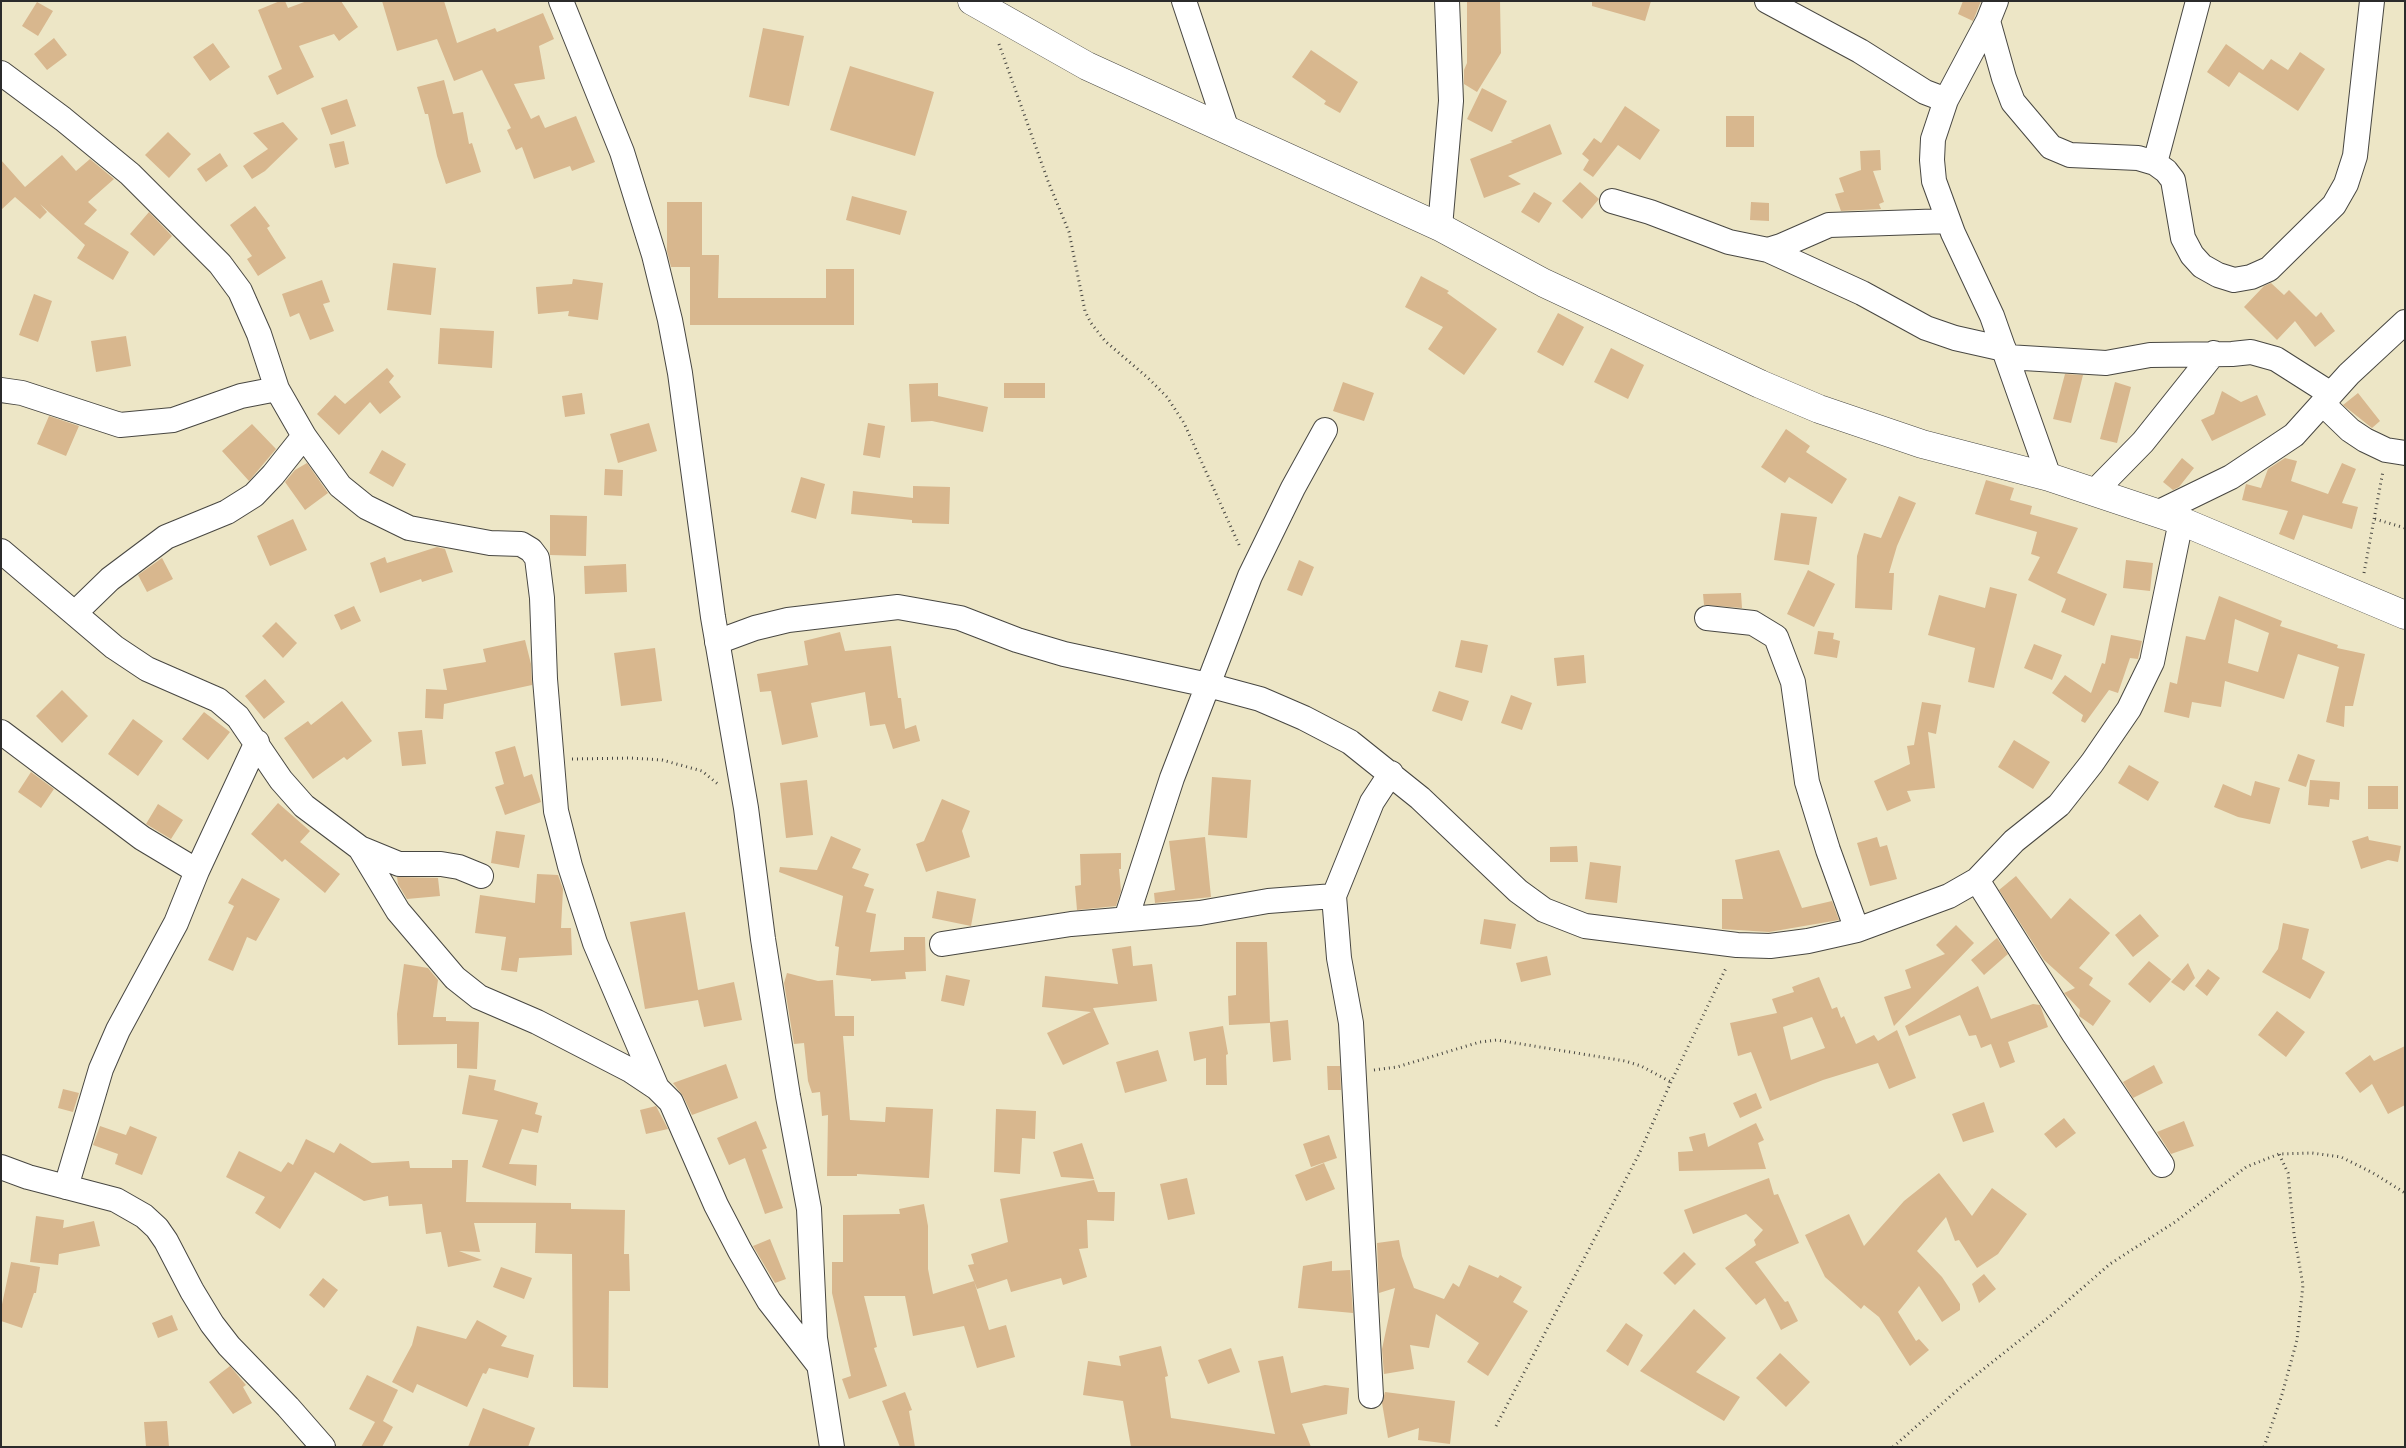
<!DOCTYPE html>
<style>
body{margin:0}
#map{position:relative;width:2406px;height:1448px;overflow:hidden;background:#ede6c6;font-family:Alegreya,serif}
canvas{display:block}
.frame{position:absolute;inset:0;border:2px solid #2b2b2b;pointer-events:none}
</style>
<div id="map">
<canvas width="2406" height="1448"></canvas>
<div class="frame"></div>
</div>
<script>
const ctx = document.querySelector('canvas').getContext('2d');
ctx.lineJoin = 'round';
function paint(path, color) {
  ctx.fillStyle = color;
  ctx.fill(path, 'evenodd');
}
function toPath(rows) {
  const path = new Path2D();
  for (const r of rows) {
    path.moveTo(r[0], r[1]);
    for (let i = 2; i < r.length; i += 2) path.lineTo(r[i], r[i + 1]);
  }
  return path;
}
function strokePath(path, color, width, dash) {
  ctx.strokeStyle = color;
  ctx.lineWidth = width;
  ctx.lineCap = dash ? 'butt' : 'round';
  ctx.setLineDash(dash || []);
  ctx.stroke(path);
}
paint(toPath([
 [280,1,285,1,288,8,307,1,341,1,358,27,339,41,334,34,299,46,314,77,277,95,268,76,282,69,258,10],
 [382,1,444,1,457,43,495,28,497,32,543,13,554,39,539,46,545,79,514,84,531,119,539,115,545,128,576,116,595,162,572,171,570,166,534,179,522,147,516,150,507,130,511,128,482,70,454,81,437,39,397,51],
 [1500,1,1501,53,1477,92,1464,84,1464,70,1467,63,1467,2],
 [1592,1,1651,1,1645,21,1592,6],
 [1963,1,1981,1,1973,21,1958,14],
 [37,2,53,11,38,36,22,26],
 [763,28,804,36,789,106,749,97],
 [54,38,67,55,47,70,34,54],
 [213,43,230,67,210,81,193,57],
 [2226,44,2263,70,2271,59,2288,70,2300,52,2325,69,2298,111,2239,72,2229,87,2207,72],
 [1311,50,1358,82,1340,113,1324,104,1326,101,1292,77],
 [850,66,934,92,915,156,830,130],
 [444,80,453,114,463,112,469,144,472,143,481,172,446,184,437,156,428,114,425,114,417,87],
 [1482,88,1507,101,1492,132,1467,119],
 [347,99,356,126,331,135,321,108],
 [1625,106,1660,130,1640,160,1618,145,1593,177,1583,170,1589,160,1582,154,1594,138,1601,143],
 [1726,116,1754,116,1754,147,1726,147],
 [283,122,298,139,265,171,252,179,243,166,268,149,253,133],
 [1550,124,1562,154,1508,176,1521,184,1484,198,1470,159,1513,142,1510,141],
 [168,132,191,154,169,178,145,155],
 [344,141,349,164,335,168,329,144],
 [1880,150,1881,170,1873,171,1884,202,1879,204,1881,209,1841,211,1835,194,1844,192,1839,178,1861,170,1860,151],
 [220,153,228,166,206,182,197,169],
 [62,155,76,171,90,159,114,179,88,202,97,210,84,224,129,252,113,280,77,258,85,245,40,204,47,212,40,219,15,197,1,210,1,160,25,187],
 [1580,182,1599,199,1582,219,1562,201],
 [1534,192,1552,203,1539,223,1521,212],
 [852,196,907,211,900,235,846,220],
 [667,202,702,202,702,255,719,255,718,298,826,298,826,269,854,269,854,325,690,325,690,267,671,267,667,251],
 [1751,202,1769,203,1769,221,1750,220],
 [255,206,270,226,267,228,286,258,258,276,247,259,252,256,230,225],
 [149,212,172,236,154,256,130,234],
 [393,263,436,268,431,315,387,310],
 [1421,276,1449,291,1447,293,1497,329,1464,375,1428,349,1443,327,1405,307],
 [573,279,603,283,598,320,568,316,569,311,538,314,536,287,572,284],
 [322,280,330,302,323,304,334,331,310,340,299,313,290,317,282,294],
 [2271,283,2284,295,2289,290,2316,317,2321,312,2335,331,2315,347,2295,321,2277,340,2244,307,2264,286],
 [34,294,52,301,38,342,19,335],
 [1558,313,1584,327,1563,366,1537,352],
 [440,328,494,331,492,368,438,364],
 [126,336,131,366,96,372,91,341],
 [1611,348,1644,365,1628,399,1594,382],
 [387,368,394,376,389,382,401,397,380,414,370,402,339,435,317,414,335,395,345,404],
 [2065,374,2083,375,2071,423,2053,419],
 [1343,382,1374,393,1364,421,1333,411],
 [2115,382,2131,387,2117,443,2100,439],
 [938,383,938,396,988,407,983,432,932,421,911,422,909,384],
 [1004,383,1045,383,1045,398,1004,398],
 [2222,391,2241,402,2257,395,2266,415,2212,441,2201,420,2214,414],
 [582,393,585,414,565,417,562,396],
 [2358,393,2380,421,2372,428,2343,405],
 [49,416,79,426,66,456,37,444],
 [649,423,657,451,618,463,610,434],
 [868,423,885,426,880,458,863,455],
 [252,424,276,449,249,481,222,451],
 [1786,429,1810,446,1806,452,1847,479,1832,504,1789,477,1785,483,1761,467],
 [382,450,406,464,393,487,369,473],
 [2182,458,2194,468,2179,487,2173,490,2163,482],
 [2285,458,2297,461,2291,481,2328,494,2342,463,2356,469,2342,503,2358,507,2352,529,2303,515,2294,540,2279,534,2288,511,2242,500,2246,484,2261,488,2268,469],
 [307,463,328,493,305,510,285,482,295,470],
 [605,469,623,470,622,496,604,495],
 [801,477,825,484,816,519,791,512],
 [1986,480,2014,488,2010,500,2032,506,2030,514,2078,528,2057,573,2107,594,2094,626,2061,612,2066,599,2028,580,2040,557,2031,554,2037,532,1975,514],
 [913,486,950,487,949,524,912,523,912,520,851,514,853,491,913,498],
 [1899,496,1916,503,1897,546,1889,573,1894,573,1892,610,1855,608,1857,556,1864,533,1881,538],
 [1781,513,1817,517,1809,565,1774,560],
 [550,515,587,516,586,556,550,555],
 [293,519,307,550,270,566,257,536],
 [437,547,445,549,453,572,422,582,421,579,380,593,370,563,385,557,387,563],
 [162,558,173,579,147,592,138,575],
 [1299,560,1314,567,1302,596,1287,590],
 [2126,560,2153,563,2150,591,2123,588],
 [626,564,627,592,585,594,584,566],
 [1808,570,1835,584,1814,627,1787,614],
 [1990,587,2017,594,1994,688,1968,682,1975,648,1928,635,1939,595,1985,608],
 [1741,593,1742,608,1704,605,1703,594],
 [2219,596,2282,621,2280,626,2338,645,2337,648,2365,654,2353,706,2345,706,2344,727,2326,722,2339,667,2298,654,2284,699,2225,681,2221,707,2192,702,2189,718,2164,712,2170,682,2177,684,2186,636,2205,640],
 [2235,619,2269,633,2258,672,2228,663],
 [354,606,361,621,341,630,334,615],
 [276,622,297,643,283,658,262,636],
 [1818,631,1834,633,1833,639,1840,641,1837,658,1814,654],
 [840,632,845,651,891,646,898,698,901,698,905,729,916,725,920,741,893,749,885,724,870,726,865,692,811,703,818,737,782,745,771,691,760,692,757,674,808,665,804,641],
 [2111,635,2142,641,2138,659,2130,658,2118,693,2109,690,2085,723,2081,721,2083,715,2052,693,2065,675,2091,693,2102,663,2105,664],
 [525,640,531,664,532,685,444,704,443,719,425,718,426,689,447,690,443,669,486,662,483,649],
 [1461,640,1488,645,1482,673,1455,667],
 [2034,644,2062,655,2052,680,2024,668],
 [655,648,662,701,621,706,614,653],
 [1584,655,1586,683,1557,686,1554,658],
 [265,679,285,702,264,719,245,696],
 [62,690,88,716,62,743,36,716],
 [1439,691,1469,701,1462,721,1432,711],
 [1511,695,1532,703,1522,730,1501,723],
 [342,701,372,741,347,760,344,757,313,779,284,738,308,721,311,725],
 [1922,702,1941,705,1936,734,1928,732,1935,788,1907,791,1911,801,1887,811,1874,781,1910,764,1907,746,1914,745],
 [204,712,230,732,208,760,182,739],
 [133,719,163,741,138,776,108,754],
 [422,730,426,764,402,766,398,732],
 [2014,740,2050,762,2033,789,1998,767],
 [515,746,524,777,532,774,541,802,505,815,495,787,504,784,495,752],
 [2298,754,2315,760,2306,787,2288,781],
 [2129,765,2159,782,2148,801,2118,783],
 [31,772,54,789,41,808,18,792],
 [1212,777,1251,780,1247,838,1208,835],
 [807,780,813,835,786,838,780,783],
 [2310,780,2340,782,2339,800,2330,799,2329,807,2308,805],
 [2255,781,2280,788,2270,824,2238,817,2214,807,2223,784,2251,796],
 [2368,786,2398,786,2398,809,2368,809],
 [942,799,970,811,962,831,970,857,926,872,916,844,924,841],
 [278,803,310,831,300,842,340,874,325,893,285,859,282,862,251,834],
 [158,804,183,820,171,839,146,824],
 [496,831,525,835,519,868,491,863],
 [831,836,861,849,852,868,869,874,864,886,874,889,866,912,876,914,870,952,904,950,904,937,925,937,926,971,905,972,906,979,871,981,871,979,836,975,839,947,835,946,843,896,779,872,780,867,817,870],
 [2368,836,2369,840,2401,846,2398,862,2388,860,2361,869,2352,841],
 [1205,837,1211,897,1155,903,1154,893,1175,890,1169,841],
 [1877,837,1880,847,1887,845,1897,879,1870,886,1857,843],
 [1577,846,1578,862,1550,862,1550,847],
 [1779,850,1802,908,1832,901,1839,920,1769,932,1722,929,1722,899,1743,899,1735,860],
 [1121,853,1121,869,1119,869,1121,891,1116,906,1077,910,1075,886,1081,885,1080,854],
 [1590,862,1621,866,1617,903,1585,899],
 [537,874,558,875,563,889,561,928,571,928,572,955,519,958,517,972,501,970,506,937,475,933,480,895,535,903],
 [2016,876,2051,919,2070,898,2110,933,2079,968,2093,978,2089,985,2111,1001,2093,1026,2079,1016,2080,1010,2064,993,2075,988,2044,960,1999,890],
 [397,877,438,878,440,896,407,899,398,884],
 [242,878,280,899,256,941,247,937,233,971,208,960,234,906,228,903],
 [937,891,976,899,971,926,932,918],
 [685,912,698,990,734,982,742,1020,704,1027,698,1000,645,1009,630,922],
 [2140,914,2159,936,2133,957,2115,935],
 [1484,919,1516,924,1511,949,1480,944],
 [2283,923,2309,929,2302,959,2325,972,2310,999,2262,972,2278,949],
 [1956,925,1974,943,1894,1026,1884,997,1911,988,1905,970,1945,954,1936,945],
 [1997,938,2008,954,1984,975,1971,960],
 [1236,942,1267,942,1270,1022,1288,1020,1291,1060,1273,1062,1270,1023,1229,1025,1228,996,1236,995],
 [1131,946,1133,966,1152,964,1157,1001,1093,1008,1109,1044,1063,1065,1047,1033,1091,1012,1042,1007,1045,976,1118,984,1112,949],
 [1547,956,1551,975,1521,982,1516,963],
 [2149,961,2171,979,2150,1003,2128,984],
 [2188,963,2195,978,2184,991,2171,982],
 [404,964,428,968,438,980,433,1017,446,1017,446,1021,479,1022,477,1069,457,1068,457,1044,398,1045,397,1014],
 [2208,969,2220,978,2207,996,2195,986],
 [787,973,818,981,833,980,835,1016,854,1016,854,1036,843,1036,850,1120,885,1122,886,1107,933,1109,929,1178,857,1174,857,1176,827,1176,828,1115,822,1116,820,1092,812,1093,808,1081,804,1043,794,1044,784,983],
 [946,975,970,980,964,1006,941,1001],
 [1819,977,1832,1009,1837,1007,1841,1018,1844,1016,1856,1044,1874,1035,1878,1041,1897,1030,1916,1078,1889,1089,1878,1063,1823,1080,1770,1101,1751,1052,1738,1056,1730,1023,1777,1013,1772,999,1794,992,1792,987],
 [1812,1017,1825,1048,1791,1060,1783,1027],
 [1978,986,1991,1019,2033,1004,2040,1005,2048,1027,2008,1042,2015,1062,2000,1068,1991,1044,1981,1048,1976,1035,1969,1036,1960,1015,1909,1036,1905,1026],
 [2277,1011,2305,1032,2286,1057,2258,1035],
 [1223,1026,1228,1054,1226,1055,1227,1085,1206,1085,1206,1058,1194,1061,1189,1032],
 [2405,1046,2405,1105,2388,1114,2372,1084,2360,1093,2345,1073,2370,1055,2374,1061],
 [1158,1050,1167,1081,1125,1093,1116,1062],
 [726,1064,738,1098,692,1115,683,1096,673,1083],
 [2154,1065,2163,1083,2133,1098,2123,1082],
 [1327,1066,1340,1066,1341,1090,1328,1090],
 [469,1075,496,1080,494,1090,538,1103,535,1114,542,1116,538,1133,522,1129,509,1164,537,1165,536,1186,482,1167,498,1120,462,1114],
 [63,1089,79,1093,73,1112,58,1108],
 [1756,1093,1762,1108,1740,1118,1733,1103],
 [1984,1102,1994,1132,1963,1142,1952,1114],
 [656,1106,668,1129,646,1134,640,1110],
 [996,1109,1036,1111,1035,1139,1022,1138,1020,1174,994,1172],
 [2064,1118,2076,1133,2056,1148,2044,1134],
 [756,1121,767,1148,762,1150,783,1208,765,1214,745,1158,729,1165,717,1138],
 [2184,1121,2194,1146,2171,1154,2157,1132],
 [1756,1123,1764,1140,1758,1143,1766,1169,1679,1171,1678,1152,1693,1151,1689,1137,1705,1133,1708,1147],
 [100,1126,126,1135,130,1126,157,1137,142,1175,115,1164,118,1154,93,1145],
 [1329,1135,1337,1158,1311,1167,1303,1144],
 [306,1139,334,1153,340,1143,372,1163,409,1161,410,1168,452,1168,452,1160,468,1160,466,1202,571,1203,571,1209,625,1210,624,1254,629,1254,630,1291,609,1291,608,1388,573,1387,572,1254,535,1253,536,1223,474,1223,480,1252,459,1251,482,1260,448,1267,441,1232,426,1234,422,1204,389,1206,388,1196,364,1201,315,1172,280,1229,255,1213,265,1197,226,1177,239,1151,281,1172,288,1162,293,1165],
 [1082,1143,1094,1179,1061,1177,1053,1152],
 [1324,1163,1335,1189,1306,1201,1295,1175],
 [1939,1173,1972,1216,1992,1188,2027,1214,1998,1254,1977,1268,1959,1240,1955,1241,1946,1217,1917,1251,1942,1277,1960,1304,1960,1310,1942,1322,1919,1286,1898,1312,1916,1341,1919,1339,1929,1350,1910,1366,1879,1317,1864,1305,1861,1309,1825,1277,1805,1235,1849,1214,1864,1246,1904,1201],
 [1187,1178,1195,1214,1168,1220,1160,1184],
 [1769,1178,1774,1195,1778,1194,1799,1243,1755,1262,1785,1302,1788,1301,1798,1321,1781,1330,1765,1298,1756,1305,1725,1268,1756,1245,1754,1240,1763,1230,1746,1214,1693,1234,1684,1210],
 [1094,1180,1098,1192,1115,1192,1114,1221,1087,1220,1088,1248,1079,1249,1087,1277,1063,1285,1061,1278,1011,1292,1007,1279,977,1289,968,1265,974,1264,971,1254,1008,1242,1000,1199],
 [924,1204,928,1226,928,1269,933,1294,974,1281,989,1330,1006,1325,1015,1357,977,1368,964,1326,913,1336,905,1296,864,1296,877,1347,874,1348,887,1386,849,1399,842,1379,851,1376,832,1293,832,1262,843,1262,843,1215,900,1214,899,1209],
 [36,1216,64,1220,63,1228,94,1221,100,1246,59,1254,58,1265,30,1262],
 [770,1239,786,1279,775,1283,753,1246],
 [1399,1240,1402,1256,1414,1288,1444,1299,1453,1283,1459,1287,1469,1265,1498,1278,1500,1275,1522,1287,1513,1302,1528,1311,1488,1376,1467,1362,1479,1343,1436,1314,1429,1348,1410,1345,1414,1369,1384,1374,1382,1349,1395,1288,1379,1293,1377,1243],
 [1684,1252,1696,1264,1675,1285,1663,1273],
 [1332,1261,1332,1271,1350,1270,1353,1313,1298,1308,1303,1266],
 [11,1262,40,1267,36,1293,34,1293,22,1328,1,1321,1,1309],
 [501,1267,532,1278,524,1299,493,1287],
 [1984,1274,1996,1289,1979,1303,1972,1284],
 [323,1278,338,1290,324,1308,309,1295],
 [1694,1309,1726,1338,1696,1372,1740,1397,1724,1421,1640,1371],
 [172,1315,178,1330,158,1338,152,1323],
 [477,1320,507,1336,501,1346,534,1355,528,1378,489,1368,486,1374,483,1373,467,1407,417,1384,413,1393,392,1382,412,1345,417,1326,466,1339],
 [1626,1323,1643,1335,1628,1366,1606,1351],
 [1161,1346,1168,1376,1165,1377,1171,1418,1275,1434,1258,1361,1283,1356,1291,1393,1325,1385,1349,1388,1347,1414,1302,1424,1311,1447,1131,1447,1123,1401,1083,1395,1088,1361,1121,1366,1119,1356],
 [1231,1348,1240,1372,1208,1384,1198,1360],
 [1780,1353,1810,1382,1786,1407,1756,1378],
 [230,1366,246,1385,243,1387,252,1403,233,1414,209,1382],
 [367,1375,398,1390,383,1421,393,1427,382,1447,361,1447,375,1422,349,1409],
 [905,1392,912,1410,909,1411,915,1447,900,1447,882,1401],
 [1385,1392,1455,1401,1450,1444,1418,1440,1419,1428,1388,1438,1382,1403],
 [483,1408,535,1428,528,1447,468,1447],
 [167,1421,169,1447,146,1447,144,1422]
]), '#d8b78e');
const minor = toPath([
 [561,1,622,152,654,255,670,320,680,373,713,617,746,808,763,939,788,1096,809,1209,815,1338,832,1447],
 [1184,1,1227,130],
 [1767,1,1860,51,1925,92,1946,100],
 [1996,1,1988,21,1946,100,1933,139,1932,160,1934,181,1953,233,1992,316,2049,477],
 [1988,21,2004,78,2013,102,2051,147,2070,155,2138,158,2155,163,2166,171,2173,180,2183,238,2192,255,2202,266,2218,275,2234,280,2251,277,2269,269,2334,205,2346,184,2355,156,2372,1],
 [1,73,63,119,130,174,220,264,240,291,259,334,277,389,304,436,340,486,366,507,409,528,490,543,521,544,531,550,537,558,542,598,545,679,556,811,570,866,595,943,657,1088],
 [2155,163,2198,1],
 [1612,201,1650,212,1729,242,1768,250,1781,246,1829,225,1948,221],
 [1440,227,1451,101,1447,1],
 [1768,250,1862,293,1926,328,1955,338,2004,349],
 [2007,357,2106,363,2150,355,2232,354,2251,352,2276,359,2331,394],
 [1,390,22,393,120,425,173,420,241,396,277,389],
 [2323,404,2350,430,2365,440,2386,450,2405,453],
 [2094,492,2143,442,2214,353],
 [2157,513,2231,477,2294,435,2349,374,2405,322],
 [1,551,114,647,147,669,218,700,238,717,281,780,304,806,360,848,399,864,441,864,459,867,481,876],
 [76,612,110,579,166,537,227,512,254,495,273,475,304,436],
 [1707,618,1753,623,1776,637,1793,682,1807,782,1828,850,1857,930],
 [717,642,755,628,788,620,898,607,960,618,1017,640,1064,654,1208,685,1260,699,1304,718,1350,742,1420,798,1518,891,1544,910,1585,926,1737,945,1770,946,1808,941,1857,930,1949,896,1977,880,2014,841,2059,805,2092,763,2129,709,2152,662,2181,521],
 [1,732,142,838,197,871],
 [360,848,398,911,455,978,479,997,537,1022,630,1070,657,1088,671,1102,716,1205,740,1251,769,1301,818,1364],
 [1977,880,2074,1034,2162,1165],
 [1126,919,1172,778,1250,576,1293,488,1325,430],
 [942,944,1071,924,1200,913,1268,901,1334,896],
 [1,1167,28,1177,116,1200,144,1216,157,1228,166,1241,192,1291,212,1324,229,1346,288,1407,323,1447],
 [66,1187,101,1069,118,1030,176,923,197,871,257,742],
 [1371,1396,1351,1023,1339,958,1334,896,1372,802,1391,773]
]);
const major = toPath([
 [972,1,1087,66,1440,227,1544,283,1760,384,1819,409,1922,444,2049,477,2181,521,2405,615]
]);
strokePath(minor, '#484742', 26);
strokePath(major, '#484742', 29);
strokePath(toPath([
 [999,44,1048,181,1069,232,1085,311,1091,323,1105,341,1148,378,1167,397,1184,423,1240,547],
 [2375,519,2405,528],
 [2364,573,2383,471],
 [572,759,631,758,662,760,702,771,719,785],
 [1374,1070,1397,1067,1480,1042,1497,1040,1625,1061,1641,1066,1671,1082],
 [1496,1426,1639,1154,1671,1082,1727,966],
 [1893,1447,1961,1387,2049,1317,2110,1264,2175,1222,2246,1167,2279,1154,2312,1153,2341,1157,2373,1173,2405,1193],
 [2264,1447,2281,1398,2297,1340,2303,1285,2294,1234,2288,1173,2279,1154]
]), '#484742', 3, [1, 4]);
strokePath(minor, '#fff', 24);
strokePath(major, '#fff', 28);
</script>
